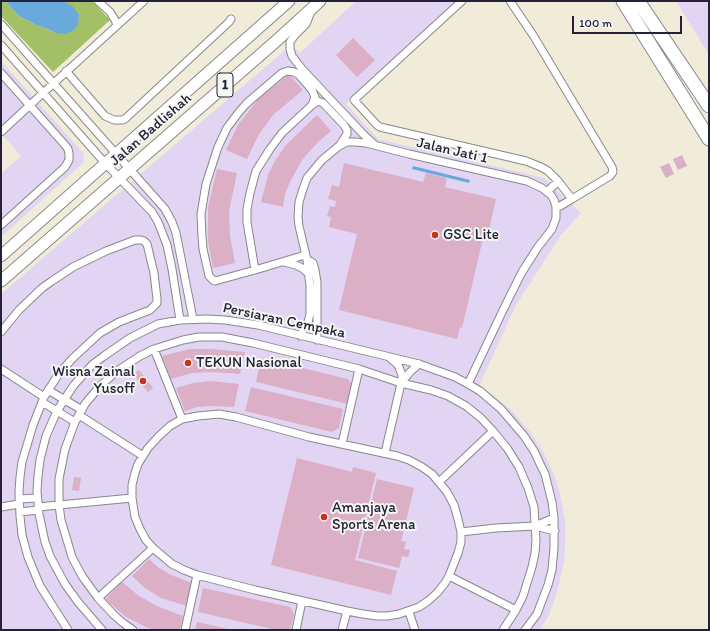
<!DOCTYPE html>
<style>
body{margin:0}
#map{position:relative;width:710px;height:631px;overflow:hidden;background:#f1ecda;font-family:Itim,sans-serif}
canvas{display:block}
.frame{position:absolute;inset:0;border:2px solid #22223b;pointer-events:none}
.scale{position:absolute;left:572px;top:16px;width:110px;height:18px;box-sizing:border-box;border:2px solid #22223b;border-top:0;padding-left:5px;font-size:12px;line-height:14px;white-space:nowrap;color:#22223b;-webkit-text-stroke:3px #f6f6f2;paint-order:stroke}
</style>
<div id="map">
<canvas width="710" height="631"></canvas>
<div class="frame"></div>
<div class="scale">100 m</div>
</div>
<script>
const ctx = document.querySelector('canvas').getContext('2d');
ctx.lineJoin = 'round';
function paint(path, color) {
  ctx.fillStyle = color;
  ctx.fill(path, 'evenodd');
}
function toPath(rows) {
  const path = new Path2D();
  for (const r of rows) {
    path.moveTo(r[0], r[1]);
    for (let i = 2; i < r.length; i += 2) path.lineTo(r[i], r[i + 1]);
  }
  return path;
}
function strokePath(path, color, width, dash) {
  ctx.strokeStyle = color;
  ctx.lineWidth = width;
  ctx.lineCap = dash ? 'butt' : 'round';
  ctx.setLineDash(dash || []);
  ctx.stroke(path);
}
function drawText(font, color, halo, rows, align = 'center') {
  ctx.font = font + ' Itim,sans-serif';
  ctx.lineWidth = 4;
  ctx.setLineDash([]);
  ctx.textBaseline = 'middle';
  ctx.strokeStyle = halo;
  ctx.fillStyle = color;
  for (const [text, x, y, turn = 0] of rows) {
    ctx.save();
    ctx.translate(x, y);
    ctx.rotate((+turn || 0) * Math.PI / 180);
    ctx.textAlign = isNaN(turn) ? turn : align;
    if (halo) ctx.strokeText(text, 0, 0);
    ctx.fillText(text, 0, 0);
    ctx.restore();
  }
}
paint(toPath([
 [356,1,458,1,346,104,378,139,544,178,581,213,561,235,516,305,479,386,490,393,512,411,530,432,545,455,556,480,560,494,565,521,565,548,564,562,558,589,549,615,542,627,540,630,1,630,1,294,284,51,294,47,300,53],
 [676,1,709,1,709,55],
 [1,61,84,154,83,163,1,237,1,174,21,156,1,133]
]), '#e2d4f3');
paint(toPath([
 [1,1,6,1,9,5,19,16,36,25,48,29,56,33,79,18,79,14,65,2,63,1,92,1,110,20,53,72,1,16]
]), '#a3c067');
paint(toPath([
 [6,1,63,1,72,6,79,14,78,25,74,30,66,34,56,33,48,29,36,25,19,16,9,5],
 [413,166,470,180,469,183,412,169]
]), '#6aa9dc');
paint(toPath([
 [353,38,375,60,357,77,336,55],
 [289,74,303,90,273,115,259,134,247,159,226,150,238,125,259,98],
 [317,115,331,131,318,142,302,160,290,182,285,194,283,207,261,202,268,175,275,161,285,146],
 [682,155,687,166,678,170,673,159],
 [344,163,423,182,426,173,447,178,445,187,496,199,487,239,483,238,462,328,460,327,457,339,339,310,357,234,329,227,331,217,327,216,330,206,335,207,336,201,328,199,332,185,339,187],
 [669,163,674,174,666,178,660,167],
 [217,169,237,173,229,211,230,236,235,263,213,268,208,241,208,207],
 [190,349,211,349,245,352,240,374,212,372,192,373,171,379,162,356],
 [261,358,348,379,352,385,348,404,256,382],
 [139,370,153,388,148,392,133,374],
 [212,381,239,384,234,407,211,406,197,407,185,411,176,388,193,383],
 [251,387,343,409,339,428,332,432,245,411],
 [297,458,352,472,353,467,376,473,355,560,397,571,391,595,271,565],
 [74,477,81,478,79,491,72,490],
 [377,479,414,488,401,541,406,542,404,549,410,550,408,557,402,556,399,568,358,558],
 [149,559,159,568,171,575,192,583,187,606,161,598,145,588,132,576],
 [122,582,139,596,157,606,183,616,180,630,155,630,146,627,126,617,105,599],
 [203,588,290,607,294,614,290,630,277,630,198,612],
 [197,622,228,629,228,630,195,630]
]), '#dbafc6');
const street = toPath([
 [98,1,110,12,115,20,117,25],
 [462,1,354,100,377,125,380,127,526,161,541,167,548,171,558,181,572,199,610,176,613,172,612,167,533,35,510,1],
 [311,12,306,24,295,35,290,42,290,49,292,56,302,69,363,134,375,145],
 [1,24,165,209,172,222,176,233,193,319],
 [1,45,105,163,152,212,158,222,167,245,172,269,180,320],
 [66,71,105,116,114,120,123,120,126,118,229,22,231,19],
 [1,73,65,145,68,149,69,154,69,160,65,167,1,225],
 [1,132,43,93,144,1],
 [547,192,558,181],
 [556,207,560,206,572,199],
 [305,255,255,270,215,281,213,280,209,276,203,249,202,236,201,214,206,184,218,147,227,128,239,112,247,103,282,73,288,71,294,72,298,74,312,90,315,97,312,105],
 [307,260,310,261,313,263,315,270,317,282,317,340],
 [284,262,296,265,302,268,308,273],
 [255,270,247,222,247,209,250,193,256,171,270,149,282,133,312,105,318,101,323,103,344,125,347,130,347,134,340,145],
 [1,332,19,310,42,288,52,281,73,267,106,251,135,240,141,240,144,241,147,244,154,273,157,299,157,303,150,310,119,322,100,333,72,359,58,375,44,397,33,425,22,462,20,477,19,491,20,516,22,535,28,557,40,586,68,630],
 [300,336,308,322,310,314,310,286,307,260,299,226,298,217,299,202,303,189,307,178,322,160,339,146,347,142,355,142,366,143,409,154,527,181,542,188,551,195,554,200,556,207,556,218,552,229,538,247,522,272,505,306,468,384],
 [154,349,182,419],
 [1,369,44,397],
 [401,383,410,372,419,364],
 [48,390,82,410],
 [42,402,75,422],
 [219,414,236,417,309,437,397,456,409,460,422,467,432,474,447,492,454,505,458,519,461,532,461,542,458,553,449,576,445,583,437,593,428,601,419,607,399,614,387,616,377,616,363,614,347,611,255,590,197,575,184,570,172,564,153,548,146,540,140,529,135,517,132,498,132,485,135,473,138,464,148,448,159,436,170,426,182,419,198,416,219,414],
 [79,415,143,456],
 [342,444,359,369],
 [385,453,402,379,402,375,399,367,396,363,390,358],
 [439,482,493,431],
 [19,499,37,498],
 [1,507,19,504],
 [38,507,132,498],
 [20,512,38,510],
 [535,526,554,518],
 [461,532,496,528,535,526,555,531],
 [449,576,516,610],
 [98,598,153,548],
 [409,612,415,630],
 [102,630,78,602,65,584,50,556,45,542,39,514,37,491,38,476,40,460,46,436,57,411,64,400,74,385,93,364,104,356,130,338,158,324,180,320,207,319,225,320,258,325,419,364,455,377,468,384,480,391,501,409,524,436,534,451,541,466,545,474,552,502,554,518,554,548,552,570,548,585,537,614,525,630],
 [133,630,123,623,114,615,98,598,82,576,72,557,61,520,59,505,59,479,65,449,75,422,85,404,100,386,117,371,140,356,154,349,183,340,199,337,222,337,253,343,359,369,401,383,431,390,448,396,466,406,481,418,493,431,507,448,519,467,528,488,534,507,536,540,535,553,532,567,523,596,516,610,503,630],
 [185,630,197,575],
 [296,630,302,601],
 [342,630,347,611]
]);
const primary = toPath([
 [1,256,289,1],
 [1,281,275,42,320,1]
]);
const highway = toPath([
 [623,1,709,139],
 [638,1,709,106]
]);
strokePath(street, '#8a878a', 9);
strokePath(primary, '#8a878a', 13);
strokePath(highway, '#8a878a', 15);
strokePath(street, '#fff', 7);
strokePath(primary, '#fff', 11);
strokePath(highway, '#fff', 13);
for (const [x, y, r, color] of [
 [435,235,4,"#c8321e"],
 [188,363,4,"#c8321e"],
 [143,381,4,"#c8321e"],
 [324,517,4,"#c8321e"]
]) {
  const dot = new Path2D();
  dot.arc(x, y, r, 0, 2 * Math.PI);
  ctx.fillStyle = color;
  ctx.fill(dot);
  strokePath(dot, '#f6f6f2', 1.5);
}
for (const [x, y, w] of [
 [225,85,16]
]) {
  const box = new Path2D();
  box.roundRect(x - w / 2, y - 12, w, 24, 3);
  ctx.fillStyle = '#f6f6f2';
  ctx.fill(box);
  strokePath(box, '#22223b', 1);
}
drawText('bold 14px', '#22223b', null, [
 ["1",225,85]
]);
drawText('15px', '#22223b', '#f6f6f2', [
 ["Jalan Badlishah",151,130,-41],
 ["Jalan Jati 1",452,151,13],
 ["Persiaran Cempaka",284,321,12]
]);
drawText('15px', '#22223b', '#f6f6f2', [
 ["GSC Lite",443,235],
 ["TEKUN Nasional",196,363],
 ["Wisna Zainal",135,372,"right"],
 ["Yusoff",135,389,"right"],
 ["Amanjaya",332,508],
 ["Sports Arena",332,525]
], 'left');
</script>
